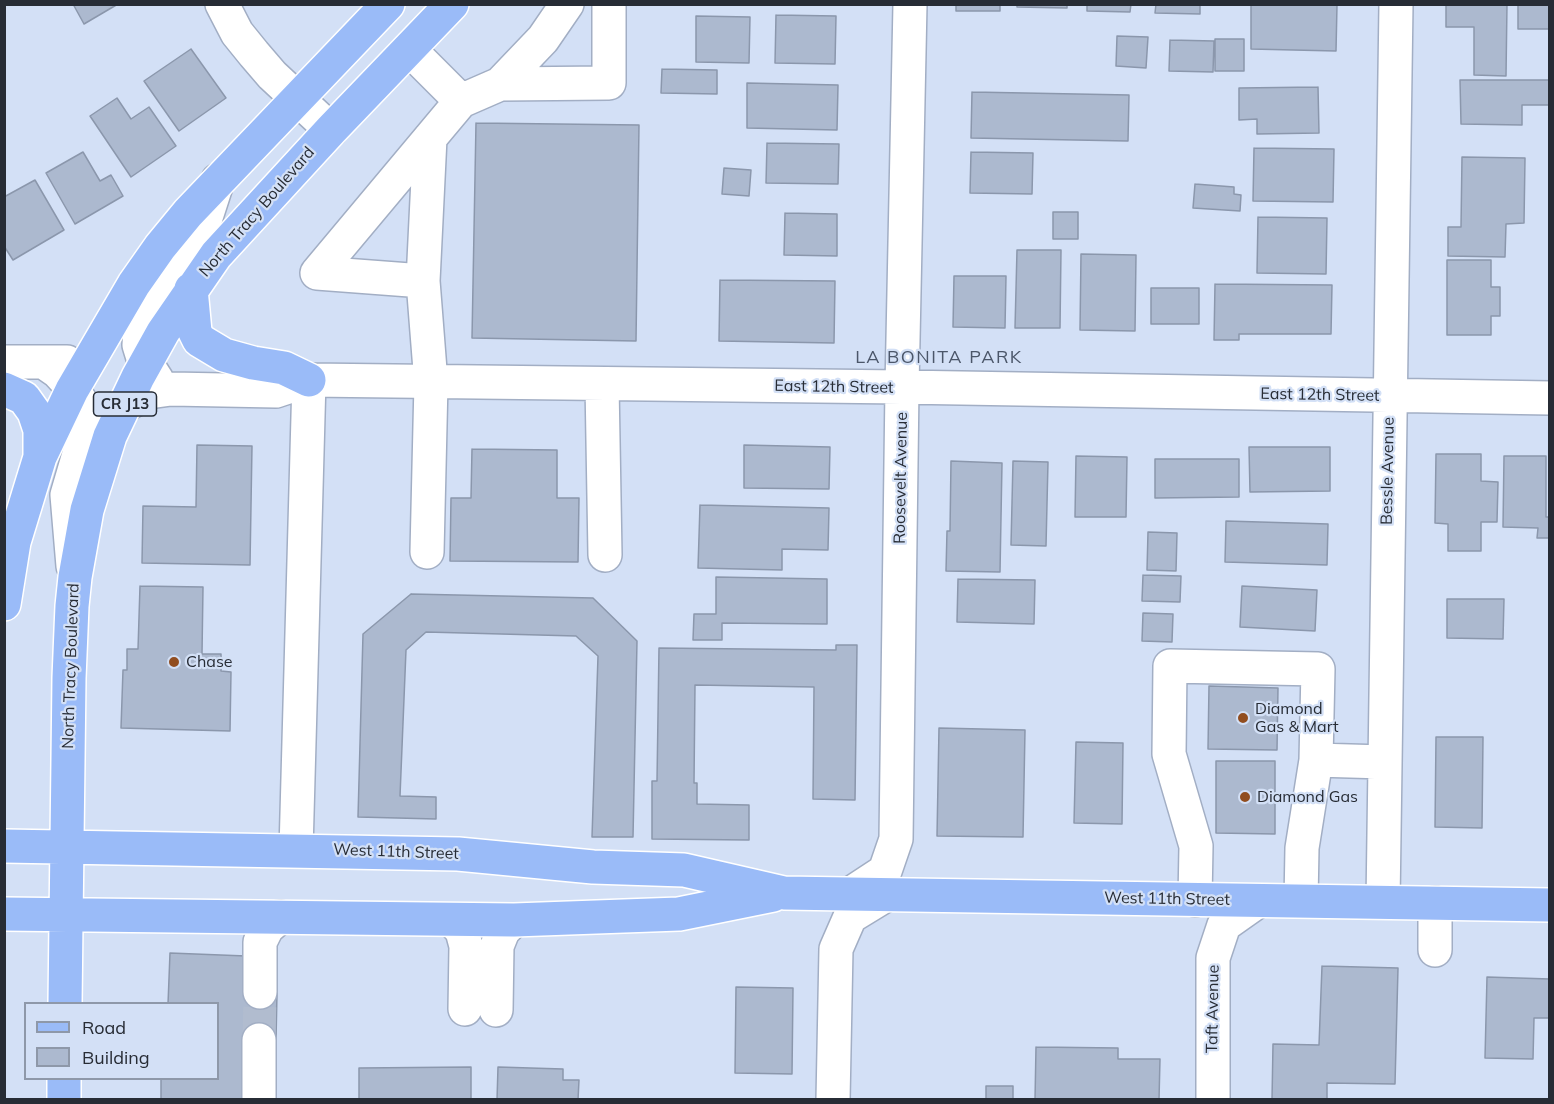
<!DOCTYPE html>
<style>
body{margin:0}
#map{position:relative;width:1554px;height:1104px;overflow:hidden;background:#d3e0f6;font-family:Mulish,sans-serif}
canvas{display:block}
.frame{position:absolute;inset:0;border:6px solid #272c35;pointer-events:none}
.legend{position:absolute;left:24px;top:1002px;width:195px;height:78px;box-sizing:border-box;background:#d3e0f6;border:2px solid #8e98a9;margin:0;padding:8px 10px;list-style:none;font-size:18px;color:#272c35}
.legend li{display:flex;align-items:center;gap:12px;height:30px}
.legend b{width:30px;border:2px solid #8e98a9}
</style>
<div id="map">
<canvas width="1554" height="1104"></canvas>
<div class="frame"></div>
<ul class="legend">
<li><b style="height:8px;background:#9abbf8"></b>Road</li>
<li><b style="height:16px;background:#acb9cf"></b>Building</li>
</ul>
</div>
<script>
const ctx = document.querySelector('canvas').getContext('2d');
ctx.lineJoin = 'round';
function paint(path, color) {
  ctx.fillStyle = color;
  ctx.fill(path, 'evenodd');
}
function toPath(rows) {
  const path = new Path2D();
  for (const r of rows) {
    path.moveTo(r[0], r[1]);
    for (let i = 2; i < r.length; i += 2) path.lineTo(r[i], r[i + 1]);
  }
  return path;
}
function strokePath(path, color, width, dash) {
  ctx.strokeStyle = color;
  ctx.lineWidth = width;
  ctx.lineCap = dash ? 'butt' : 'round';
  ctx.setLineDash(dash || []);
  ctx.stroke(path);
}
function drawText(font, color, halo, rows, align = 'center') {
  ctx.font = font + ' Mulish,sans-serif';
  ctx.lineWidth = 4.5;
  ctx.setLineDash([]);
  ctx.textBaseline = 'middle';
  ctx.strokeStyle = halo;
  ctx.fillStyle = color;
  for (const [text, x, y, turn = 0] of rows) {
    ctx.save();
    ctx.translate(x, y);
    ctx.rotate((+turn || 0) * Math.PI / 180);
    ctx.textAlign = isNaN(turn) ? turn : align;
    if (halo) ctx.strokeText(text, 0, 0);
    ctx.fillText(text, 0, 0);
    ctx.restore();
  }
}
const building = toPath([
 [73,4,118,4,84,24,73,4],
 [956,4,1000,4,1000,11,956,11,956,4],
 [1017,4,1067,4,1067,8,1017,7,1017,4],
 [1087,4,1131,4,1130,12,1087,11,1087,4],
 [1156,4,1200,4,1200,14,1155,13,1156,4],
 [1251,4,1337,5,1336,51,1251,49,1251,4],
 [1446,4,1507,4,1506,76,1474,75,1474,27,1446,27,1446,4],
 [1518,4,1550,4,1550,29,1518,29,1518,4],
 [776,15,836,16,835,64,775,63,776,15],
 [696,16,750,17,749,63,696,62,696,16],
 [1117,36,1148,37,1146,68,1116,66,1117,36],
 [1215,39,1244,39,1244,71,1215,71,1215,39],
 [1170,40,1214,41,1213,72,1169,71,1170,40],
 [191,49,226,98,179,131,144,81,191,49],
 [662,69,717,70,717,94,661,93,662,69],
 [1460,80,1550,80,1550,105,1522,105,1522,125,1461,124,1460,80],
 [747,83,838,85,837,130,747,128,747,83],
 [1318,87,1319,133,1257,134,1257,119,1239,120,1239,88,1318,87],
 [972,92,1129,95,1128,141,971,138,972,92],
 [117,98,131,119,149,107,176,146,131,177,90,116,117,98],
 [476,123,639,125,636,341,472,338,476,123],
 [767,143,839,144,838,184,766,183,767,143],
 [1254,148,1334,149,1333,202,1253,201,1254,148],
 [83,152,100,181,111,175,123,196,75,224,46,173,83,152],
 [971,152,1033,153,1032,194,970,193,971,152],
 [1462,157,1525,158,1524,223,1506,224,1505,257,1448,256,1448,227,1461,227,1462,157],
 [724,168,751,170,749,196,722,194,724,168],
 [35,180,64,230,13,260,4,246,4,197,35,180],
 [1195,184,1234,187,1234,194,1241,195,1240,211,1193,208,1195,184],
 [1053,212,1078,212,1078,239,1053,239,1053,212],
 [785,213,837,214,837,256,784,255,785,213],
 [1258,217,1327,218,1326,274,1257,273,1258,217],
 [1017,250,1061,250,1060,328,1015,328,1017,250],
 [1081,254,1136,255,1135,331,1080,330,1081,254],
 [1447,260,1491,260,1491,287,1500,287,1500,316,1491,316,1491,335,1447,335,1447,260],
 [954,276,1006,276,1005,328,953,327,954,276],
 [720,280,835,281,834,343,719,341,720,280],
 [1215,284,1332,285,1331,334,1239,334,1239,340,1214,340,1215,284],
 [1151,288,1199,288,1199,324,1151,324,1151,288],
 [197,445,252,446,250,565,142,563,143,506,196,507,197,445],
 [744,445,830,447,829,489,744,488,744,445],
 [1249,447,1330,447,1330,491,1250,492,1249,447],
 [472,449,557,450,557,498,579,498,578,562,450,561,451,498,471,498,472,449],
 [1436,454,1481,454,1481,481,1498,482,1497,522,1481,522,1481,551,1448,551,1448,524,1435,523,1436,454],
 [1076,456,1127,457,1126,517,1075,517,1076,456],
 [1504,456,1546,456,1546,517,1550,517,1550,538,1537,538,1538,528,1503,527,1504,456],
 [1155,459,1239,459,1239,497,1155,498,1155,459],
 [951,461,1002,463,1000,572,946,571,947,531,950,531,951,461],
 [1013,461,1048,462,1046,546,1011,545,1013,461],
 [700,505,829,508,828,550,782,549,782,570,698,568,700,505],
 [1226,521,1328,524,1327,565,1225,562,1226,521],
 [1148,532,1177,533,1176,571,1147,570,1148,532],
 [1143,575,1181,576,1180,602,1142,601,1143,575],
 [716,577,827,579,827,624,722,623,722,640,693,640,694,614,716,614,716,577],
 [958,579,1035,580,1034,624,957,622,958,579],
 [140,586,203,587,202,654,221,654,221,671,231,672,230,731,121,728,123,670,127,670,127,649,138,649,140,586],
 [1242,586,1317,590,1315,631,1240,627,1242,586],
 [411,594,593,598,637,641,633,837,592,837,598,656,576,636,426,632,406,650,400,796,436,797,436,819,358,817,363,634,411,594],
 [1447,599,1504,599,1503,639,1447,638,1447,599],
 [1143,613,1173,614,1172,642,1142,641,1143,613],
 [836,645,857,645,855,800,813,799,814,687,695,685,694,783,697,783,697,804,749,805,749,840,652,839,652,781,657,781,659,648,836,650,836,645],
 [1209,686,1278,688,1277,750,1208,749,1209,686],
 [939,728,1025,730,1023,837,937,836,939,728],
 [1436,737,1483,737,1482,828,1435,827,1436,737],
 [1076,742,1123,743,1122,824,1074,823,1076,742],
 [1216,761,1275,761,1275,834,1216,833,1216,761],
 [170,953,246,956,245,991,277,993,276,1040,245,1039,243,1100,161,1100,161,1078,218,1078,218,1004,168,1004,170,953],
 [1322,966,1398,968,1395,1084,1327,1083,1327,1100,1272,1100,1273,1044,1319,1045,1322,966],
 [1487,977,1550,979,1549,1018,1534,1018,1533,1059,1485,1058,1487,977],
 [736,987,793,988,792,1074,735,1073,736,987],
 [1036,1047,1118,1048,1118,1059,1160,1059,1159,1100,1035,1100,1036,1047],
 [471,1067,471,1100,359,1100,359,1068,471,1067],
 [498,1067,563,1069,563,1080,579,1080,578,1100,497,1100,498,1067],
 [986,1086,1013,1086,1013,1100,986,1100,986,1086]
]);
paint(building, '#acb9cf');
strokePath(building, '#8b97ac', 1.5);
strokePath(toPath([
 [259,1040,260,992]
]), '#b1bccf', 33, [33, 16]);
const minor = toPath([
 [222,4,237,33,254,54,272,75,331,130],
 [410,50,461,101,500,84,543,39,567,4],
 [500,84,609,83,609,4],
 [423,281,317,273,461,101],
 [4,362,67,362],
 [45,363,58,372,69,384,81,402,84,415,84,437,67,495,73,566],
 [157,380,143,358,139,345,140,329,145,316,164,286,200,236,218,180],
 [602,384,605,555],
 [124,406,149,392,171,389,276,391,309,380,902,387,1550,398],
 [427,552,431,383,423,281,430,138],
 [296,850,309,380],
 [850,894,885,871,896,839,902,387,910,4],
 [1195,900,1196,846,1169,754,1170,666,1318,669,1316,760],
 [1301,901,1302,848,1316,760,1384,762],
 [1383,902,1396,4],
 [452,920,462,931,466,946,465,1009],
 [1435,950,1435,903],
 [260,992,260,942,267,928,280,917],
 [496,1010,497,946,503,931,514,920],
 [259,1100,259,1040],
 [833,1100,836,949,850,917,886,895],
 [1213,1100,1213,958,1224,925,1258,901]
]);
const major = toPath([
 [191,289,195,332,199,340,224,355,253,363,284,368,309,380],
 [4,389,24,398,34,412,40,430,40,457],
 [4,604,14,542,40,457,72,390,134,284,160,247,188,213,388,4],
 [4,846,458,854,593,867,684,870,784,893,1550,905],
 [4,914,514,920,679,914,773,895],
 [65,1004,69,678,72,606,75,577,87,510,110,436,138,377,163,332,216,255,331,130,452,4],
 [64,1100,64,1078]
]);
strokePath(minor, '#a2aec4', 36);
strokePath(major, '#fff', 36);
strokePath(minor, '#fff', 33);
strokePath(major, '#9abbf8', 33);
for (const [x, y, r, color] of [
 [174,662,6,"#914d1f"],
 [1243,718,6,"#914d1f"],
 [1245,797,6,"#914d1f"]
]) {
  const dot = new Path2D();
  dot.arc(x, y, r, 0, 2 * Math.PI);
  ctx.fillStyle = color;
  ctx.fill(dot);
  strokePath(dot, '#d3e0f6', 2);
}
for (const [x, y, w] of [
 [125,404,63]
]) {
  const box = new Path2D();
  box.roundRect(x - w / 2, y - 12, w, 24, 4.5);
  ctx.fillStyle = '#d3e0f6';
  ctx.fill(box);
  strokePath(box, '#272c35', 1.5);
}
drawText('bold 15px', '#272c35', null, [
 ["CR J13",125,404]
]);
drawText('16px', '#272c35', '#d3e0f6', [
 ["North Tracy Boulevard",257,212,-49],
 ["East 12th Street",834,387,1],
 ["East 12th Street",1320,395,1],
 ["Bessle Avenue",1388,471,-89],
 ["Roosevelt Avenue",901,478,-89],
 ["North Tracy Boulevard",71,666,-88],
 ["West 11th Street",396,852,2],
 ["West 11th Street",1167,899,1],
 ["Taft Avenue",1213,1009,-89]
]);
drawText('16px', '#272c35', '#d3e0f6', [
 ["Chase",186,662],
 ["Diamond",1255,709],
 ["Gas & Mart",1255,727],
 ["Diamond Gas",1257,797]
], 'left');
ctx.letterSpacing = '1.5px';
drawText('18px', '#4b5669', '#d3e0f6', [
 ["LA BONITA PARK",939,358]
]);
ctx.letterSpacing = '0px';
</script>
